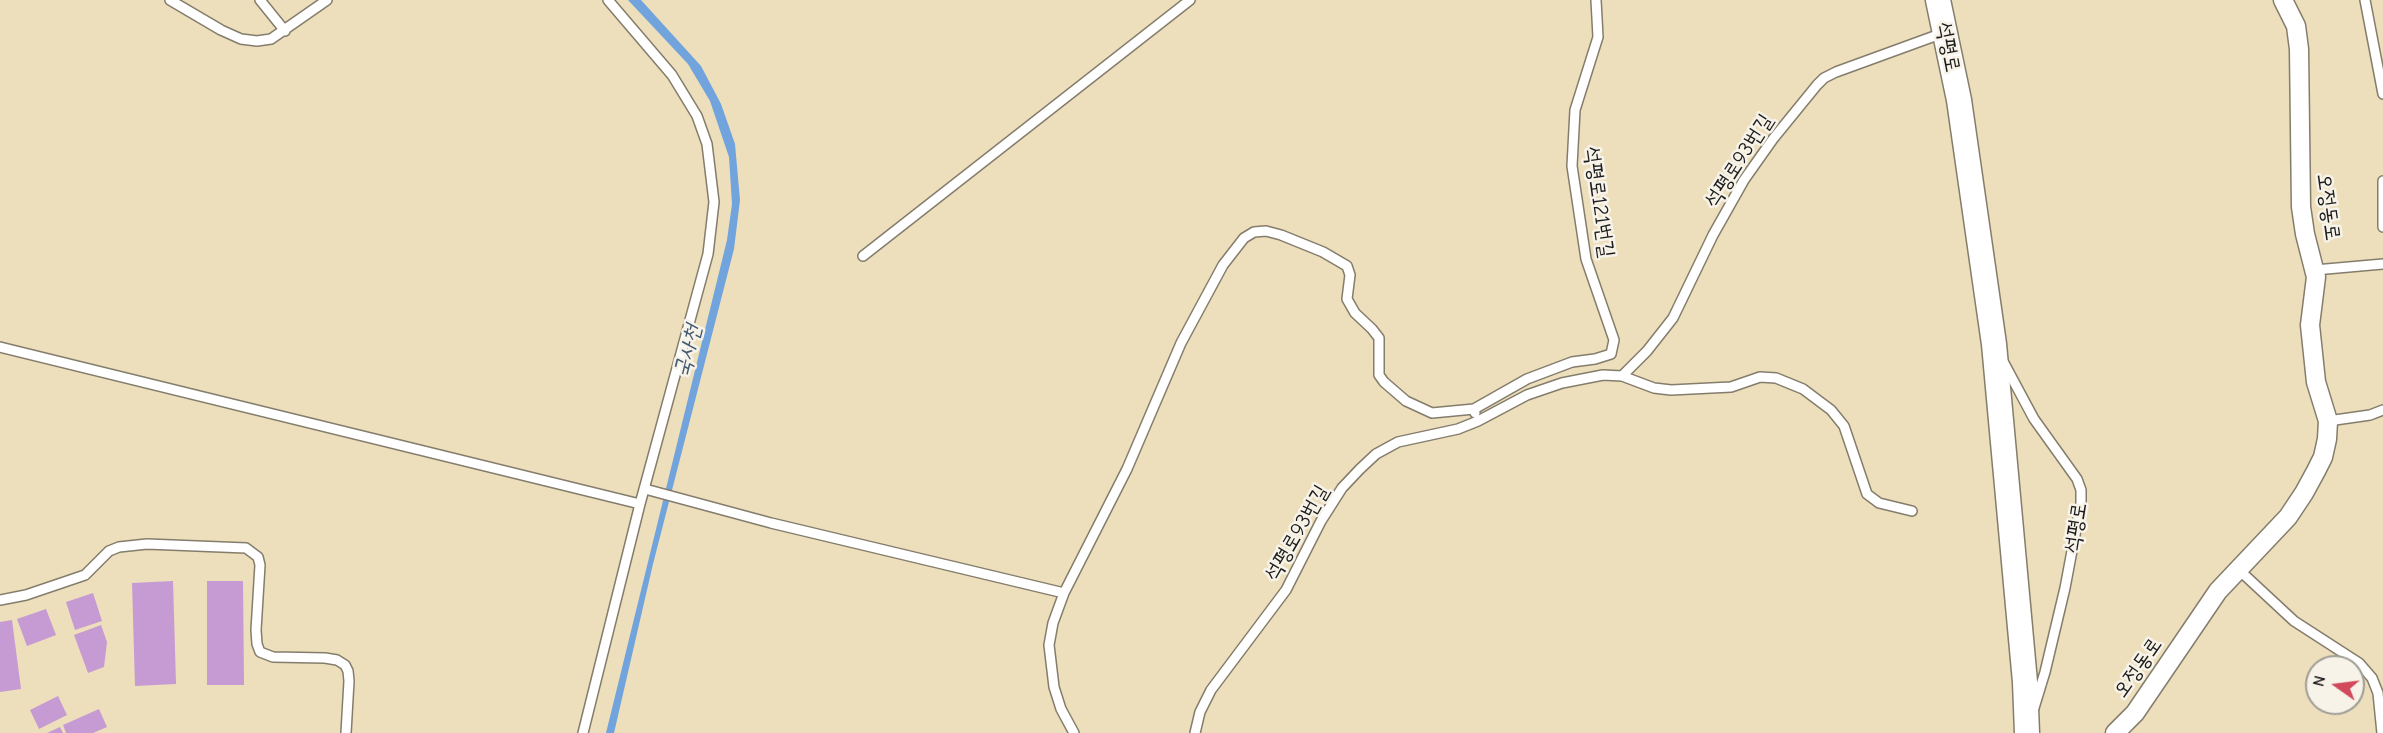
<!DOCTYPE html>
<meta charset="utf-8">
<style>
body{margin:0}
#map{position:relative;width:2383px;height:733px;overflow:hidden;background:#eddebc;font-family:"Comic Neue",sans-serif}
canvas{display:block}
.north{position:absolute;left:2305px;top:655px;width:60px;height:60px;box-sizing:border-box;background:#f7f3e8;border:2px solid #9f9d96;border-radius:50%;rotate:284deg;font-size:16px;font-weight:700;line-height:24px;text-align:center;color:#1c1c1c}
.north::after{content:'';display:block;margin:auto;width:21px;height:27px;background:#d1495b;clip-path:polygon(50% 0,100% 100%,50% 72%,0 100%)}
</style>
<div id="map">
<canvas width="2383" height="733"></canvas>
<div class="north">N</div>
</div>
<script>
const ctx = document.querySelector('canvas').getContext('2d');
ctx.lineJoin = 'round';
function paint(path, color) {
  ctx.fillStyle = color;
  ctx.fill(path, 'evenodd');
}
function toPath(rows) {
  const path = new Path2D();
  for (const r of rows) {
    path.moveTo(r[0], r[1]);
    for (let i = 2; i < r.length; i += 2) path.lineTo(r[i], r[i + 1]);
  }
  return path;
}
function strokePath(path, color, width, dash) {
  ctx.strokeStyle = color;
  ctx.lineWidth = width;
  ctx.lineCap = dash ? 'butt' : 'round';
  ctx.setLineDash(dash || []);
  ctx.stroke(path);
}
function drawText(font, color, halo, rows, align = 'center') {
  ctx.font = font + ' "Comic Neue","Poor Story",sans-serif';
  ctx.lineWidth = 5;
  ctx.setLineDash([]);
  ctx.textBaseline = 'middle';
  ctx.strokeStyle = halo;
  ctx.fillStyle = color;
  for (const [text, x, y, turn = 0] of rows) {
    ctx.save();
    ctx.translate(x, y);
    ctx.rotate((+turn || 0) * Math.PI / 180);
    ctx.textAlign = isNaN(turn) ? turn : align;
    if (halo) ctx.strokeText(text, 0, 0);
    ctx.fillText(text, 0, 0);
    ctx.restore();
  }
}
paint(toPath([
 [628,0,641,0,701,66,721,104,735,144,740,200,734,249,653,564,614,733,606,733,727,240,732,204,729,157,710,101,688,64]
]), '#71a3dc');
paint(toPath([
 [173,581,176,684,135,686,132,583],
 [207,581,243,581,244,685,207,685],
 [93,593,102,621,75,630,66,602],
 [46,609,56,635,27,646,17,619],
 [12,620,21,689,0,692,0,622],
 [101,625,107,642,104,667,88,673,74,635],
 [58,696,67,715,39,729,30,710],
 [99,709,107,727,93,733,66,733,63,725],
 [60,727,63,733,47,733]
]), '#c69ad3');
const lane = toPath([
 [170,0,221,30,241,39,257,41,271,39,327,0],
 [260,0,285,31],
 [2365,0,2383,94],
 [2383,181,2383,227],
 [863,256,1190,0],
 [2315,270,2383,264],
 [0,347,640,504],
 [2004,363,2034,419,2077,479,2081,490,2081,503,2065,588,2045,672,2034,708],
 [1622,376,1654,388,1671,390,1731,387,1760,377,1776,378,1803,389,1831,410,1844,426,1867,494,1879,503,1912,511],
 [1475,413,1474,409,1527,379,1572,362,1595,359,1611,354,1614,340,1586,259,1572,166,1575,110,1598,37,1596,0],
 [2328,421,2370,415,2383,410],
 [645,489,771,523,1064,593],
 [2238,569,2294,621,2359,663,2372,678,2378,693,2382,733],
 [0,600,26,595,85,575,109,551,119,547,147,544,246,548,258,557,260,565,256,630,257,644,260,652,273,657,325,658,337,660,345,665,348,671,349,681,346,733],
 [583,733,640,504,708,254,714,202,707,144,697,116,672,75,608,0],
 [1074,733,1061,709,1054,687,1049,645,1053,623,1064,593,1127,469,1181,343,1223,265,1244,238,1254,232,1266,231,1281,235,1323,252,1347,266,1350,275,1347,299,1355,313,1372,329,1379,338,1379,375,1384,382,1406,401,1432,413,1474,409],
 [1195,733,1200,712,1211,690,1286,590,1321,521,1342,488,1360,469,1376,454,1398,442,1458,429,1478,421,1527,395,1562,383,1603,375,1622,376,1647,351,1673,318,1713,235,1744,180,1773,139,1817,85,1824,78,1836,72,1943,33]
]);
const street = toPath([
 [2115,733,2135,713,2218,591,2288,517,2304,493,2316,471,2323,457,2327,439,2328,421,2316,382,2310,325,2316,277,2305,234,2301,207,2299,49,2296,26,2283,0]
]);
const secondary = toPath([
 [1938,0,1959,100,1994,344,2025,682,2027,733]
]);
strokePath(lane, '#847d6c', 12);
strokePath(street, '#847d6c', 21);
strokePath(secondary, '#847d6c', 27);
strokePath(lane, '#fff', 9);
strokePath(street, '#fff', 18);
strokePath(secondary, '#fff', 24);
drawText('21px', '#1c1c1c', '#f7f3e8', [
 ["석평로",1948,47,79],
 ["석평로93번길",1739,161,-57],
 ["석평로121번길",1599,202,82],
 ["오정동로",2328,207,82],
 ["석평로",2076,528,-81],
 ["석평로93번길",1297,533,-60],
 ["오정동로",2138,668,-55]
]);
drawText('italic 22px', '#425972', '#f7f3e8', [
 ["국사천",688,351,-76]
]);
</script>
